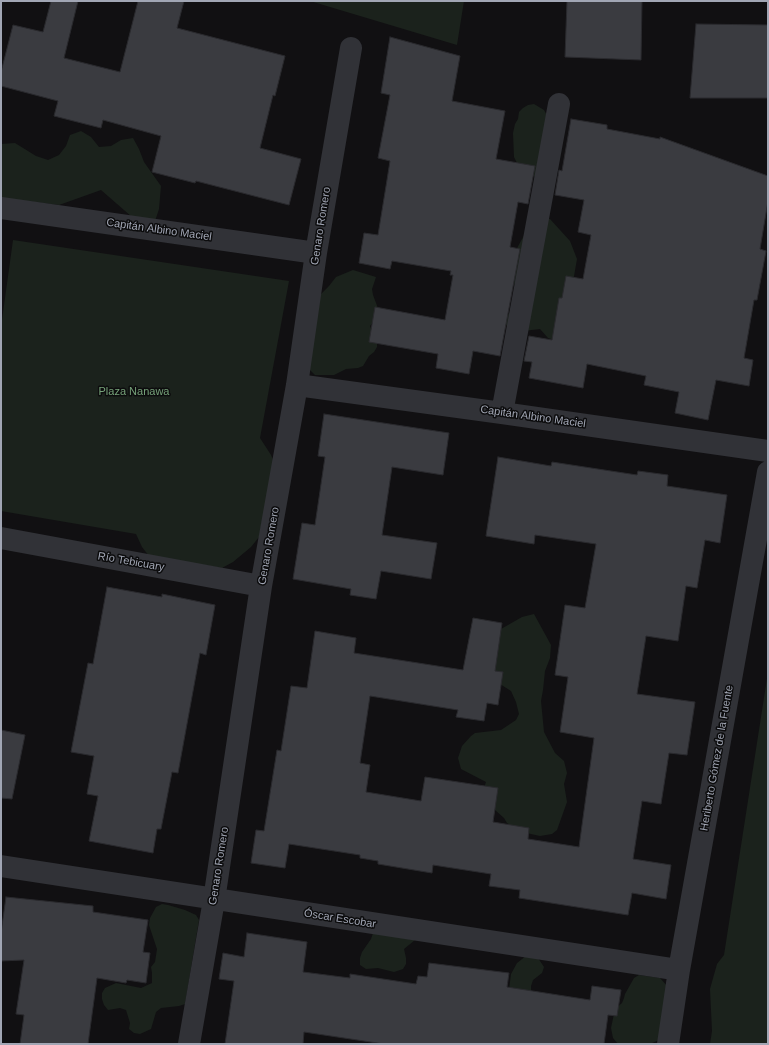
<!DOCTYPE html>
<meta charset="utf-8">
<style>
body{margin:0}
#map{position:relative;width:769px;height:1045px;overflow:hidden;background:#111012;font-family:Helvetica,sans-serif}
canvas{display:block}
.frame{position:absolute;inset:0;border:2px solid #a1a6b4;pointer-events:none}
</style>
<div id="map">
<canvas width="769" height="1045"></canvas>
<div class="frame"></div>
</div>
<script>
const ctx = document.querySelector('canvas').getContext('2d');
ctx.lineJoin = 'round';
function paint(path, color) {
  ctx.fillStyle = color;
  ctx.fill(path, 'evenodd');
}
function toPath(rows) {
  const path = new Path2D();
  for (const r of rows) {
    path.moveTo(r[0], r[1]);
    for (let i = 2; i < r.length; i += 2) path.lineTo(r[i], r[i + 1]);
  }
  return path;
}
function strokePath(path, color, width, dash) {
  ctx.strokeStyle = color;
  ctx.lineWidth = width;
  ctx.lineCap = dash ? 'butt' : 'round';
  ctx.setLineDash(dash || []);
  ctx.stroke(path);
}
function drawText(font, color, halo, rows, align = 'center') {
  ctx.font = font + ' Helvetica,sans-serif';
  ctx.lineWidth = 3;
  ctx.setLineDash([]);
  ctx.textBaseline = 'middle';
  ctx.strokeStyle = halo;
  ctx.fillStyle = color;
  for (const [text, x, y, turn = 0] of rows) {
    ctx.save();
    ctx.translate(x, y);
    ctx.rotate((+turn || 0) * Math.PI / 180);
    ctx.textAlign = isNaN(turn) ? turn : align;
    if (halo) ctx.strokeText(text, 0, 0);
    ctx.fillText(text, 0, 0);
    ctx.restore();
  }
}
paint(toPath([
 [310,1,464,1,457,45],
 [534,104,544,110,561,141,560,159,550,178,540,182,531,173,525,172,517,163,514,157,513,133,515,124,518,119,519,112,523,108,528,105],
 [81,131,91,137,99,147,111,146,121,140,133,138,139,149,144,162,161,186,159,209,155,221,132,217,101,190,59,205,1,198,1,144,15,143,36,156,48,160,59,155,66,146,70,135],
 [544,218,550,219,570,241,577,259,573,282,554,340,548,338,540,329,523,331,511,329,506,325,504,319,512,310,519,293,514,283,516,250,528,228],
 [13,240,289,281,260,438,271,455,274,462,259,537,251,547,233,562,222,568,149,556,142,547,136,534,1,511,1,327],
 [353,270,376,277,372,289,373,295,379,311,374,321,370,326,377,341,377,347,374,352,369,356,363,366,358,368,346,369,334,375,315,375,310,370,303,346,316,299,329,286,336,277],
 [534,614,551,645,550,658,545,671,543,690,541,701,544,732,555,753,564,761,567,773,564,784,567,802,557,830,552,834,540,836,522,832,507,823,504,818,495,810,484,788,486,782,461,769,458,758,462,746,471,736,475,733,501,730,516,720,519,714,516,702,511,691,500,684,492,675,501,629,522,617],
 [768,672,768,1044,710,1044,712,1031,710,989,717,964,724,955],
 [162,904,168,905,185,910,196,915,199,920,185,1004,179,1006,161,1008,156,1012,151,1029,140,1034,134,1033,129,1029,130,1023,126,1010,120,1008,108,1010,104,1005,102,999,102,993,105,988,116,983,141,988,152,983,152,973,151,967,155,962,157,949,149,925,150,918,156,907],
 [373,933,415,940,404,949,406,958,406,964,403,969,394,972,378,968,366,969,360,965,360,958,362,952,371,939],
 [526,956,538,958,544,967,542,973,533,980,531,986,531,992,508,998,511,974,517,963],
 [639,975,660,978,668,987,661,1039,650,1044,618,1044,613,1038,611,1028,615,1009,622,1003,624,998,625,994,634,978]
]), '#1b221c');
const building = toPath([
 [51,1,78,1,64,58,120,72,138,1,184,1,177,28,285,56,275,96,273,95,260,148,301,159,289,205,196,181,195,183,152,172,161,136,103,120,101,128,54,116,58,101,1,86,1,72,13,25,43,32,51,1],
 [567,1,642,1,641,60,565,57,567,1],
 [696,24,768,25,768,98,690,98,696,24],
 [390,37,460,56,452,101,505,111,496,159,535,166,528,204,518,202,510,247,520,249,500,356,473,351,469,374,436,368,438,354,369,342,375,307,445,320,453,275,450,275,451,271,392,261,390,269,359,263,364,233,378,235,387,180,390,161,378,158,390,95,381,93,390,37],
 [571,119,607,125,607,129,660,139,660,137,768,176,768,201,760,249,766,251,757,300,754,300,744,358,753,360,749,386,716,380,708,420,675,413,679,392,644,385,646,376,587,364,583,388,529,378,532,362,524,361,529,336,552,340,559,298,562,298,566,276,583,279,591,235,578,232,584,200,555,195,559,170,562,171,571,119],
 [324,414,449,433,443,475,392,467,382,535,437,543,431,579,381,571,376,599,350,595,351,589,293,579,302,523,315,525,325,457,318,456,324,414],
 [498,457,551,466,552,462,637,475,638,471,668,475,667,486,727,495,720,543,705,540,697,588,686,586,678,641,646,636,637,694,695,702,687,755,669,753,661,804,642,801,633,859,671,865,666,899,632,893,628,915,519,898,520,890,489,886,491,874,433,865,432,873,378,864,378,861,360,858,360,855,289,844,285,868,251,863,256,830,264,831,277,750,281,751,291,686,307,688,315,631,356,638,354,653,463,670,473,618,502,623,495,671,503,672,498,705,487,703,484,721,456,717,458,710,370,696,360,763,370,765,366,792,421,801,425,777,498,788,493,822,529,828,528,839,579,847,594,738,560,732,568,677,555,675,565,605,585,608,596,544,535,535,534,544,486,536,498,457],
 [107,587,162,597,162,594,215,605,206,655,200,653,178,773,172,772,161,829,157,829,153,853,89,841,98,796,87,794,94,756,71,752,88,663,93,664,107,587],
 [1,730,25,735,12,799,1,798,1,730],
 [6,897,93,906,93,912,148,920,143,952,150,953,146,983,127,980,126,983,97,978,88,1044,20,1044,24,1015,16,1014,24,960,1,961,1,933,6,897],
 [247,933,307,942,303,972,350,978,350,974,416,984,418,976,427,977,429,963,509,973,507,987,590,1000,592,986,621,990,617,1016,608,1015,604,1044,384,1044,304,1032,303,1044,225,1044,234,981,219,979,223,953,244,957,247,933]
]);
paint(building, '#3a3b40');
strokePath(building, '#2a2a2e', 1);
strokePath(toPath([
 [1,208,316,253],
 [297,385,502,413,768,451],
 [502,413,559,104],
 [1,538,261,586],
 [1,866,679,970],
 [189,1044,214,900,261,586,297,385,316,253,351,48],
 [668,1044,679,970,768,472]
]), '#313237', 22);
drawText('11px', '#a1a6b4', '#0c0c0d', [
 ["Genaro Romero",321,226,-81],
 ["Capitán Albino Maciel",159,230,8],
 ["Capitán Albino Maciel",533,417,8],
 ["Genaro Romero",269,546,-80],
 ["Río Tebicuary",131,562,10],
 ["Heriberto Gómez de la Fuente",717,758,-80],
 ["Genaro Romero",219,866,-81],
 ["Óscar Escobar",340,919,9]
]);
drawText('11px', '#76a179', '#0c0c0d', [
 ["Plaza Nanawa",134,392]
]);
</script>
